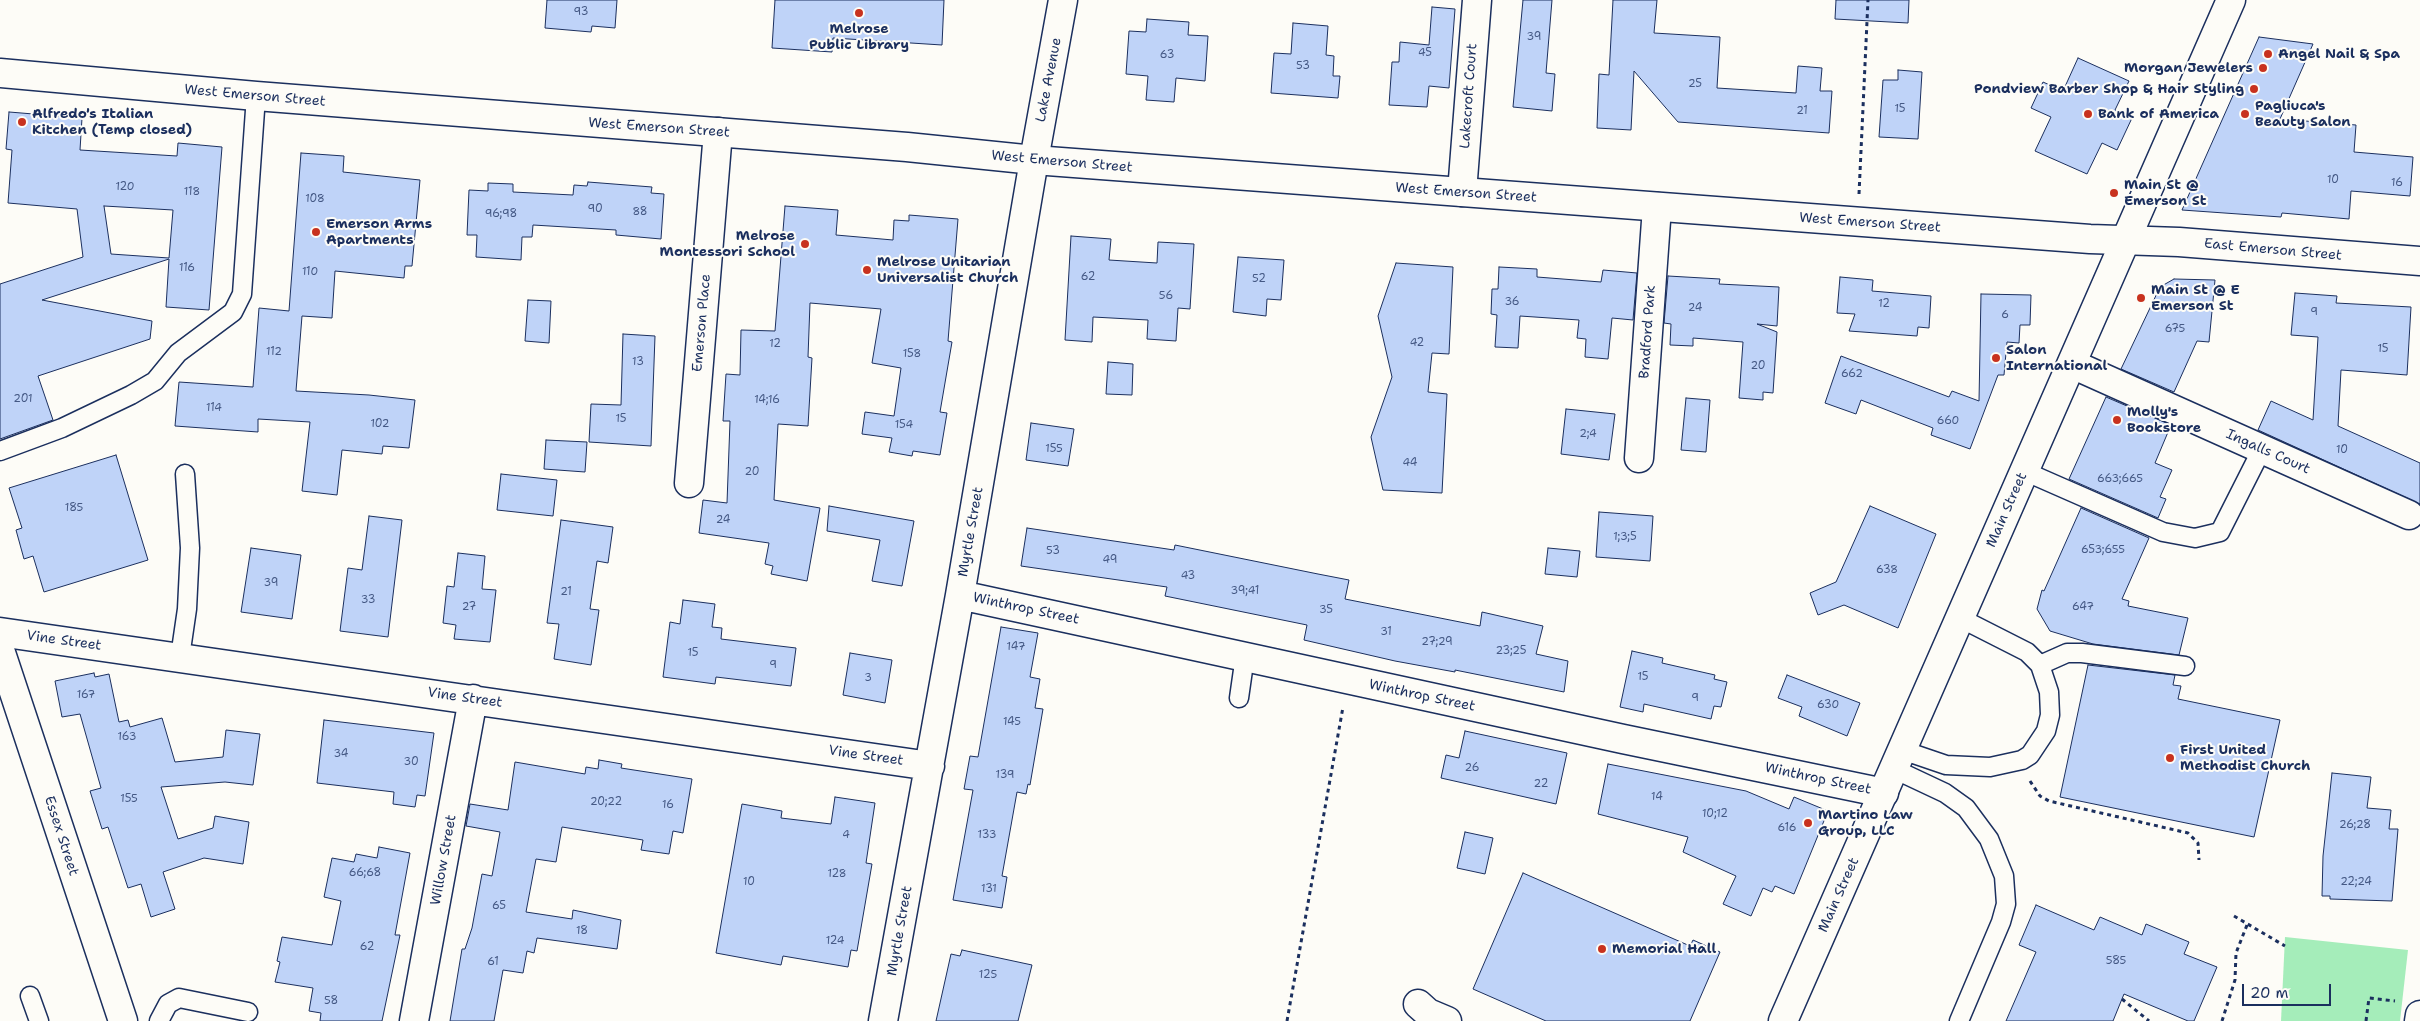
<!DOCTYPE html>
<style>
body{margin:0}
#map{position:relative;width:2420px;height:1021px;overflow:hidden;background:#fdfcf7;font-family:"Shantell Sans",sans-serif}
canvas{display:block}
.scale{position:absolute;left:2242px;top:984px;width:89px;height:22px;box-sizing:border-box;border:2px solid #1b2f5e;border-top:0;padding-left:6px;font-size:15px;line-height:18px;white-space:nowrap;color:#1b2f5e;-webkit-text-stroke:4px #fdfcf7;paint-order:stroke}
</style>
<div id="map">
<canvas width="2420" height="1021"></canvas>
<div class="scale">20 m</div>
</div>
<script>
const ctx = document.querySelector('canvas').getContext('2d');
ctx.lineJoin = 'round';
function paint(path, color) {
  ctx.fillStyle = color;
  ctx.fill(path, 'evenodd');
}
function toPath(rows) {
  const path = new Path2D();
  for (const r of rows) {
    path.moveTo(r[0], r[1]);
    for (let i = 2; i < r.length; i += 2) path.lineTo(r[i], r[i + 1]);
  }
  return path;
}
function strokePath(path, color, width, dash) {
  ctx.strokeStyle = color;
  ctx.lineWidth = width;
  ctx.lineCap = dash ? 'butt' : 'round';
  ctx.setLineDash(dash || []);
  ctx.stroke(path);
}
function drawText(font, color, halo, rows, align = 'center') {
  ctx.font = font + ' "Shantell Sans",sans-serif';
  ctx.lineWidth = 4;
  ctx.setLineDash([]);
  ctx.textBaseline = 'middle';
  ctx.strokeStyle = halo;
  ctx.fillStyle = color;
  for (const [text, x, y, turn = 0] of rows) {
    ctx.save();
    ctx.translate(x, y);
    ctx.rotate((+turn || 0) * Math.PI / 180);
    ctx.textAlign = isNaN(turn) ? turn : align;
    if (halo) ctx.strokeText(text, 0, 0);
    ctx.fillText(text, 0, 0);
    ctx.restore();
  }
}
paint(toPath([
 [2285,937,2408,950,2400,1021,2281,1021]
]), '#a5edba');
const building = toPath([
 [547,0,617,0,615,28,592,26,591,32,545,28,547,0],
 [775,0,944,0,942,45,833,38,832,52,772,48,775,0],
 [1523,0,1552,0,1546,73,1555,74,1552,111,1513,107,1523,0],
 [1613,0,1657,0,1654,33,1720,37,1717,88,1796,93,1798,66,1822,68,1820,91,1832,91,1829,133,1678,122,1634,71,1631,130,1597,128,1599,74,1609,75,1613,0],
 [1836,0,1909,0,1908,23,1835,19,1836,0],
 [1432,7,1455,9,1449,88,1429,86,1427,107,1389,105,1392,62,1399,62,1400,42,1429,45,1432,7],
 [1147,19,1189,22,1188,35,1208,36,1205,81,1176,78,1174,102,1146,100,1148,76,1126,74,1129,31,1146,32,1147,19],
 [1293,23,1328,26,1326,55,1334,56,1333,76,1340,76,1338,98,1271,93,1274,53,1291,54,1293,23],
 [2259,37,2313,44,2280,119,2356,125,2354,152,2413,157,2410,196,2351,191,2349,219,2282,213,2281,217,2182,210,2259,37],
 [2078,58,2129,81,2115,110,2132,118,2117,150,2102,143,2087,174,2035,151,2051,117,2031,108,2043,82,2063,91,2078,58],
 [1898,70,1922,72,1918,139,1879,137,1883,80,1898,80,1898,70],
 [9,112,82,118,80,150,177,156,178,143,222,147,209,310,166,307,169,259,42,300,152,321,150,339,38,376,53,420,0,439,0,284,83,257,77,209,8,203,12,150,6,149,9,112],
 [104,206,173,210,169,258,111,254,104,206],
 [301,153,344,156,343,172,420,180,412,266,405,266,404,278,335,271,332,318,302,316,296,391,369,395,415,400,409,448,383,446,382,454,342,450,337,495,302,491,310,422,258,419,258,432,175,426,179,382,253,387,259,308,289,311,301,153],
 [588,182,652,187,651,193,664,194,661,239,616,235,616,230,533,225,532,237,522,237,521,260,476,257,477,235,467,235,469,190,488,191,488,183,513,184,513,192,573,195,574,185,587,186,588,182],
 [785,206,838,210,836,235,893,240,894,220,909,221,909,215,958,219,948,341,952,342,940,412,947,413,940,455,913,451,912,456,889,452,892,438,862,434,865,412,894,416,901,368,872,363,881,309,810,303,808,357,812,358,808,426,778,424,774,500,820,508,807,581,771,574,773,566,765,564,769,543,699,533,703,500,727,503,730,421,723,421,726,374,740,375,741,330,775,331,785,206],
 [1071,236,1111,239,1109,260,1157,263,1158,242,1194,244,1190,309,1178,308,1176,341,1147,339,1148,320,1093,317,1092,342,1065,340,1071,236],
 [1238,257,1284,260,1281,300,1267,299,1266,316,1233,312,1238,257],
 [1396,263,1453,267,1449,354,1432,353,1428,392,1447,394,1442,493,1383,490,1371,437,1392,377,1378,316,1396,263],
 [1499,267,1537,269,1537,277,1601,282,1603,270,1637,273,1633,320,1612,318,1608,359,1585,357,1586,339,1577,338,1579,320,1520,316,1518,348,1495,347,1497,315,1491,314,1492,289,1498,289,1499,267],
 [1668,276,1720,279,1719,284,1779,287,1777,326,1757,324,1777,332,1773,393,1763,392,1763,400,1739,398,1743,342,1693,338,1693,346,1670,345,1671,324,1664,323,1668,276],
 [1840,277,1873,280,1872,291,1931,296,1929,328,1918,327,1917,336,1849,331,1855,314,1837,313,1840,277],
 [2174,279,2215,280,2209,342,2197,341,2174,392,2121,369,2160,287,2174,279],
 [2295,293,2337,296,2336,303,2411,307,2407,375,2341,370,2338,426,2420,463,2420,504,2258,430,2271,401,2313,420,2318,337,2291,335,2295,293],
 [1981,294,2031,295,2030,325,2020,325,2019,343,2007,342,2004,375,1998,375,1970,449,1931,435,1933,428,1861,400,1856,414,1825,403,1841,356,1949,397,1952,391,1979,401,1981,294],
 [528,300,551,301,549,343,525,341,528,300],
 [623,334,655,336,651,446,589,442,591,404,621,405,623,334],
 [1108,362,1133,364,1132,395,1106,394,1108,362],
 [2106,397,2171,425,2155,463,2172,470,2160,497,2166,499,2158,518,2069,479,2106,397],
 [1686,398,1710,400,1706,452,1681,450,1686,398],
 [1566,409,1615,414,1609,460,1561,454,1566,409],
 [1031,423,1074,429,1068,466,1026,460,1031,423],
 [546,440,587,442,585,472,544,469,546,440],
 [116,455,148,560,44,592,33,556,24,559,16,530,22,528,9,488,116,455],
 [501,474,557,480,553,516,497,510,501,474],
 [829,506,914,521,902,586,872,581,880,540,827,531,829,506],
 [1870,506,1936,534,1898,628,1844,605,1818,615,1810,593,1836,582,1870,506],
 [2081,508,2149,538,2122,599,2129,601,2128,606,2188,618,2179,655,2093,644,2050,631,2037,609,2042,590,2044,591,2081,508],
 [1599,512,1653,516,1650,561,1596,557,1599,512],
 [369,516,402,520,388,637,340,631,348,568,362,570,369,516],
 [561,520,613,527,608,563,597,561,590,609,599,610,591,665,554,659,559,624,547,623,561,520],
 [1027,528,1174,550,1175,545,1318,574,1349,580,1345,599,1480,626,1482,612,1543,626,1536,654,1568,661,1564,692,1455,670,1455,672,1395,661,1304,640,1307,625,1165,596,1167,587,1021,566,1027,528],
 [251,548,301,555,292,619,241,612,251,548],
 [1548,548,1580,551,1577,577,1545,574,1548,548],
 [458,553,485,556,482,589,496,590,490,642,454,639,456,625,443,623,447,586,454,587,458,553],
 [683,600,715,604,712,627,722,628,721,639,796,648,791,686,716,677,715,684,663,677,670,622,680,624,683,600],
 [1001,627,1038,633,1030,677,1040,679,1035,708,1043,709,1030,785,1028,784,1026,794,1017,792,1002,876,1007,877,1002,908,953,900,973,790,964,789,970,756,978,757,1001,627],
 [1632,651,1663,658,1662,663,1715,675,1714,679,1727,682,1721,707,1714,706,1711,719,1644,704,1643,712,1620,707,1632,651],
 [850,653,892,660,885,703,843,695,850,653],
 [2088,665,2175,675,2173,685,2181,686,2178,699,2280,720,2254,837,2060,797,2088,665],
 [94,673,95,677,109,674,119,722,128,720,130,727,162,718,175,762,223,757,226,730,260,734,253,785,225,782,161,787,178,839,213,828,215,816,249,822,243,864,204,858,163,872,175,909,151,917,141,884,128,888,108,827,102,829,90,791,101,788,80,714,62,717,55,681,94,673],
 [1787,675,1860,703,1847,736,1799,716,1802,707,1778,698,1787,675],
 [324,720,434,733,425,796,417,795,415,807,393,804,394,792,317,783,324,720],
 [1465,731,1567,753,1556,804,1441,778,1446,755,1459,758,1465,731],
 [599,760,622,764,621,768,692,779,683,833,673,831,669,854,641,850,643,840,562,827,556,862,536,859,526,912,572,919,573,910,621,920,617,949,537,938,534,953,527,951,523,973,503,970,494,1021,450,1021,462,949,465,949,472,928,482,874,492,876,500,832,466,826,470,804,508,810,515,762,585,774,586,767,598,769,599,760],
 [1608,764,1746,791,1789,809,1794,797,1828,811,1794,894,1775,886,1772,892,1763,888,1751,916,1723,904,1736,876,1683,852,1688,837,1598,814,1608,764],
 [2332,773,2371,777,2367,808,2391,810,2389,829,2398,829,2392,901,2330,899,2330,896,2322,896,2323,856,2332,773],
 [835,797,875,803,866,863,872,864,857,951,851,950,848,967,783,956,781,965,716,953,742,804,782,811,781,818,831,824,835,797],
 [1465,832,1493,838,1485,874,1457,868,1465,832],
 [379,847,410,853,395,935,400,935,382,1021,320,1021,321,1013,309,1011,313,988,275,982,280,962,277,961,282,937,332,945,341,901,324,897,332,858,354,862,356,854,377,858,379,847],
 [1523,873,1690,946,1693,940,1720,952,1690,1021,1546,1021,1473,989,1523,873],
 [2036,905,2094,930,2100,917,2142,935,2146,924,2189,942,2184,954,2217,967,2194,1021,2188,1021,2124,994,2113,1021,2006,1021,2036,952,2019,945,2036,905],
 [962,950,1032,965,1018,1021,936,1021,951,954,960,956,962,950]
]);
paint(building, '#bfd3f8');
strokePath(building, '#1b2f5e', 1);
const lane = toPath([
 [0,451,62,428,131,395,155,381,178,353,233,312,242,294,256,96],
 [2024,471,2163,532,2195,538,2220,532,2262,449],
 [180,657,187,609,190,548,185,474],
 [2040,665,2067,653,2082,653,2185,666],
 [1239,698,1245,656],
 [1902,750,1946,765,1990,767,2022,760,2030,755,2046,731,2050,715,2049,692,2040,665,2027,652,1960,618],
 [1894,769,1945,793,1966,808,1989,839,2004,876,2006,904,2001,922,1959,1021],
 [30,996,39,1021],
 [159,1021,168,1004,179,998,248,1012]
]);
const street = toPath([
 [1462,192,1477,0],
 [2072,364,2409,515],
 [1639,458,1657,207],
 [689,483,718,132],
 [960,595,1623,739,1884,793],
 [0,632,930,766],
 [1418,1004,1428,1013,1447,1021],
 [414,1021,473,699],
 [883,1021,960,595,1034,160,1063,0],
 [2419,1021,2420,1015]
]);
const secondary = toPath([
 [0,73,256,96,907,147,1034,160,2090,239,2179,242,2420,261],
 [0,650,123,1021]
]);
const primary = toPath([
 [1783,1021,2231,0]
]);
strokePath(lane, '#1b2f5e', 21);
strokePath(street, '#1b2f5e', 31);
strokePath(secondary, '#1b2f5e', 31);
strokePath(primary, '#1b2f5e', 31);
strokePath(toPath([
 [1859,194,1868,0],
 [2030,781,2040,796,2049,801,2188,833,2198,843,2199,860],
 [2234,916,2285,946],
 [2122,999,2149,1021],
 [1287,1021,1343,707],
 [2222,1021,2235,980,2236,953,2247,925],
 [2366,1021,2369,998,2395,1001]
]), '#1b2f5e', 3, [4, 4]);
strokePath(lane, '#fdfcf7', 18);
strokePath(street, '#fdfcf7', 28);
strokePath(secondary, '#fdfcf7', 28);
strokePath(primary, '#fdfcf7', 28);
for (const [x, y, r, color] of [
 [859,13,5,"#c8321e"],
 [2268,54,5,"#c8321e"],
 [2263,68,5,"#c8321e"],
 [2254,89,5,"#c8321e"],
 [2088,114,5,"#c8321e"],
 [2245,114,5,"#c8321e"],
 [22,122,5,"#c8321e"],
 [2114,193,5,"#c8321e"],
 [316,232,5,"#c8321e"],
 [805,244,5,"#c8321e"],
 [867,270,5,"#c8321e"],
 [2141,298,5,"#c8321e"],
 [1996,358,5,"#c8321e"],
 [2117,420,5,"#c8321e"],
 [2170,758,5,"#c8321e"],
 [1808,823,5,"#c8321e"],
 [1602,949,5,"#c8321e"]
]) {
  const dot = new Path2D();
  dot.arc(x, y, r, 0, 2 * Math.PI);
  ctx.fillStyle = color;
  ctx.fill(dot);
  strokePath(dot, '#fdfcf7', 2);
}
drawText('11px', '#445884', null, [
 ["93",581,12],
 ["39",1534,37],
 ["45",1425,53],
 ["63",1167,55],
 ["53",1303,66],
 ["25",1695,84],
 ["15",1900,109],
 ["21",1802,111],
 ["10",2333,180],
 ["16",2397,183],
 ["120",125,187],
 ["118",192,192],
 ["108",315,199],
 ["90",595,209],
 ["88",640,212],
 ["96;98",501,214],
 ["116",187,268],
 ["110",310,272],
 ["62",1088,277],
 ["52",1259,279],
 ["56",1166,296],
 ["36",1512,302],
 ["12",1884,304],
 ["24",1695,308],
 ["9",2314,312],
 ["6",2005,315],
 ["675",2175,329],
 ["42",1417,343],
 ["12",775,344],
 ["15",2383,349],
 ["112",274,352],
 ["158",912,354],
 ["13",638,362],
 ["20",1758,366],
 ["662",1852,374],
 ["201",23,399],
 ["14;16",767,400],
 ["114",214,408],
 ["15",621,419],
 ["660",1948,421],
 ["102",380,424],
 ["154",904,425],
 ["2;4",1588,434],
 ["155",1054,449],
 ["10",2342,450],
 ["44",1410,463],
 ["20",752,472],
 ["663;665",2120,479],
 ["185",74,508],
 ["24",723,520],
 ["1;3;5",1625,537],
 ["653;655",2103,550],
 ["53",1053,551],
 ["49",1110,560],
 ["638",1887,570],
 ["43",1188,576],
 ["39",271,583],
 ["39;41",1245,591],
 ["21",566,592],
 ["33",368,600],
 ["27",469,607],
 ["647",2083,607],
 ["35",1326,610],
 ["31",1386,632],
 ["27;29",1437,642],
 ["147",1016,647],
 ["23;25",1511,651],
 ["15",693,653],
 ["9",773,665],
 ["15",1643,677],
 ["3",868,678],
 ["167",86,695],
 ["9",1695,698],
 ["630",1828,705],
 ["145",1012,722],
 ["163",127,737],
 ["34",341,754],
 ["30",411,762],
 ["26",1472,768],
 ["139",1005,775],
 ["22",1541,784],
 ["14",1657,797],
 ["155",129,799],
 ["20;22",606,802],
 ["16",668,805],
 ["10;12",1715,814],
 ["26;28",2355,825],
 ["616",1787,828],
 ["4",846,835],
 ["133",987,835],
 ["66;68",365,873],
 ["128",837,874],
 ["10",749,882],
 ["22;24",2356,882],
 ["131",989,889],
 ["65",499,906],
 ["18",582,931],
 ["124",835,941],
 ["62",367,947],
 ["585",2116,961],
 ["61",493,962],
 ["125",988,975],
 ["58",331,1001]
]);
drawText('bold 14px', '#1b2f5e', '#fdfcf7', [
 ["Melrose",859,29,"center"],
 ["Public Library",859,45,"center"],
 ["Angel Nail & Spa",2278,54],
 ["Morgan Jewelers",2253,68,"right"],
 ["Pondview Barber Shop & Hair Styling",2244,89,"right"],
 ["Pagliuca's",2255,106],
 ["Beauty Salon",2255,122],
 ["Alfredo's Italian",32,114],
 ["Kitchen (Temp closed)",32,130],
 ["Bank of America",2098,114],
 ["Main St @",2124,185],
 ["Emerson St",2124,201],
 ["Emerson Arms",326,224],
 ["Apartments",326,240],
 ["Melrose",795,236,"right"],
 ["Montessori School",795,252,"right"],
 ["Melrose Unitarian",877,262],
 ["Universalist Church",877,278],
 ["Main St @ E",2151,290],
 ["Emerson St",2151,306],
 ["Salon",2006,350],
 ["International",2006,366],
 ["Molly's",2127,412],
 ["Bookstore",2127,428],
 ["First United",2180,750],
 ["Methodist Church",2180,766],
 ["Martino Law",1818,815],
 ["Group, LLC",1818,831],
 ["Memorial Hall",1612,949]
], 'left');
drawText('14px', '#1b2f5e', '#fdfcf7', [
 ["Lake Avenue",1049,80,-79],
 ["West Emerson Street",255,96,5],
 ["Lakecroft Court",1469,96,-86],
 ["West Emerson Street",659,128,4],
 ["West Emerson Street",1062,162,5],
 ["West Emerson Street",1466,193,4],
 ["West Emerson Street",1870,223,4],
 ["East Emerson Street",2273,250,5],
 ["Emerson Place",702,323,-85],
 ["Bradford Park",1648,332,-86],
 ["Ingalls Court",2268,452,24],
 ["Main Street",2007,510,-66],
 ["Myrtle Street",971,532,-80],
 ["Winthrop Street",1026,609,12],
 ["Vine Street",64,641,8],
 ["Winthrop Street",1422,696,12],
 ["Vine Street",465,698,8],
 ["Vine Street",866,756,8],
 ["Winthrop Street",1818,779,12],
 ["Essex Street",61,836,72],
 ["Willow Street",444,860,-80],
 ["Main Street",1839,895,-66],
 ["Myrtle Street",900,931,-80]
]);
</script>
